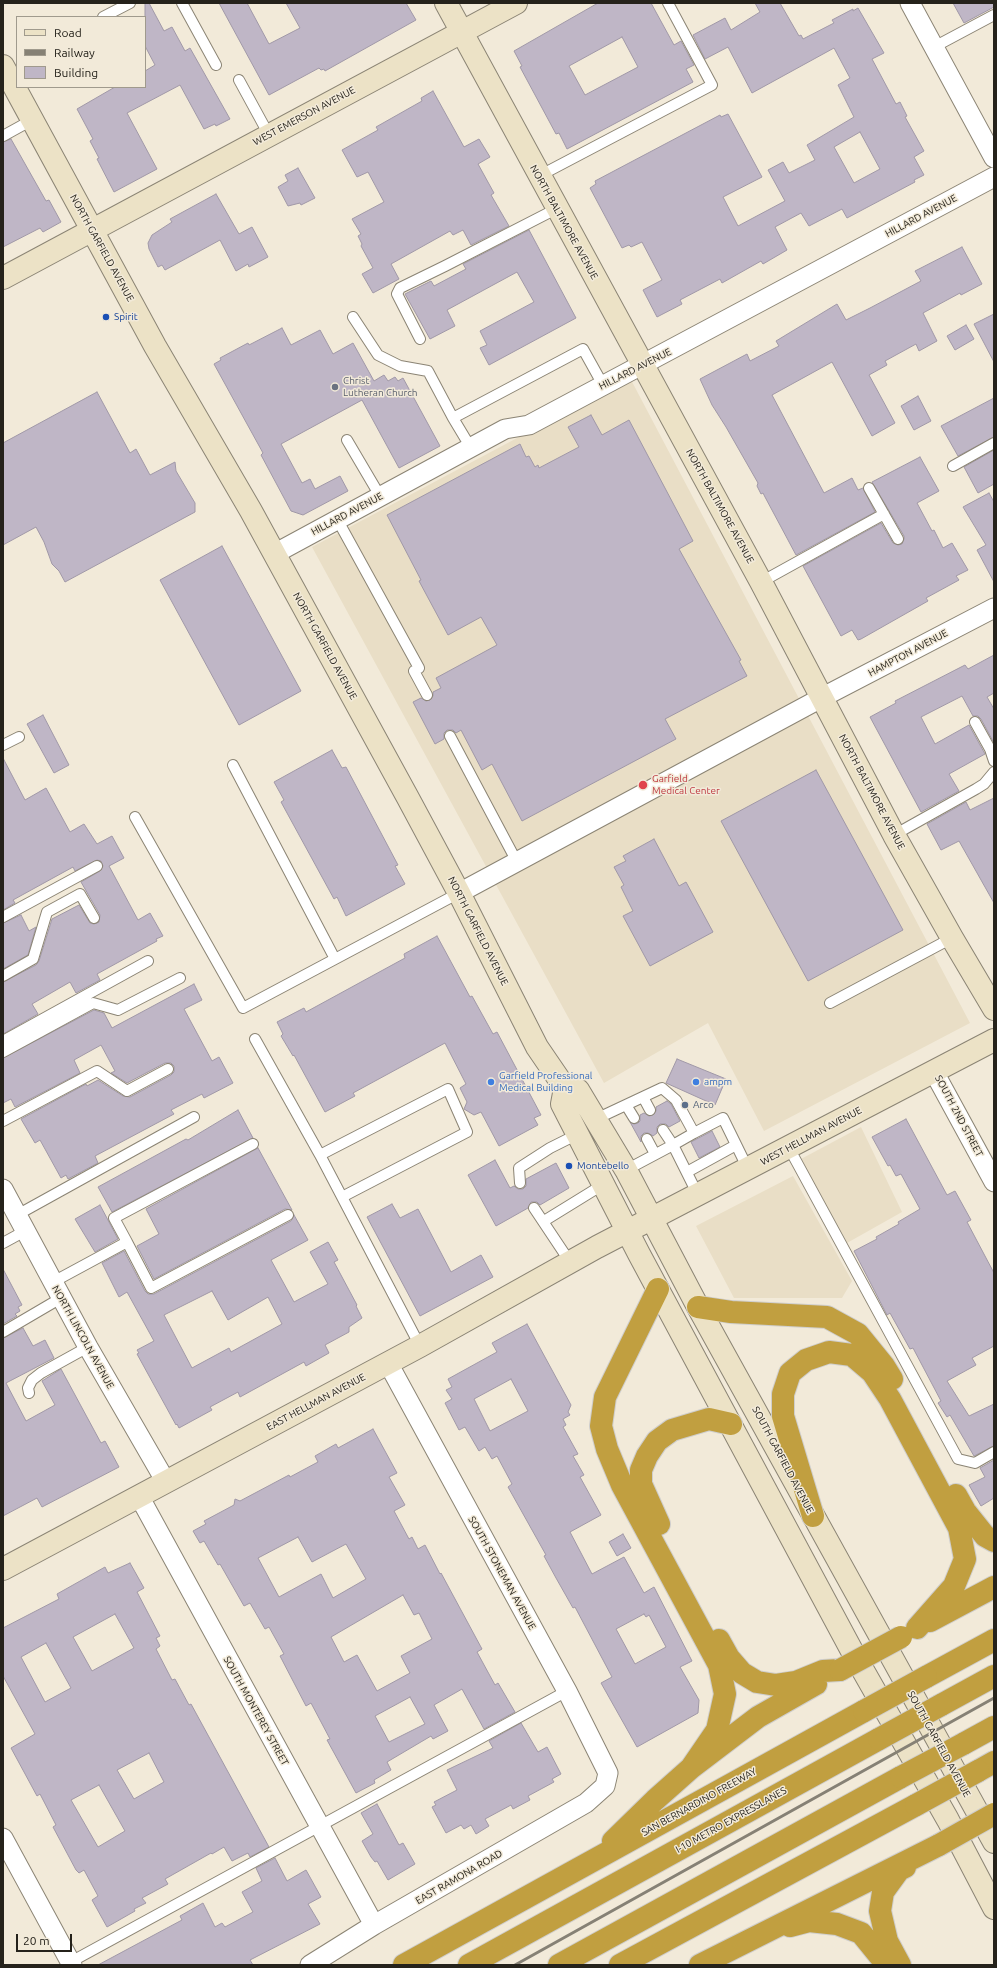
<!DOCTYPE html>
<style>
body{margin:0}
#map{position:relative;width:997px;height:1968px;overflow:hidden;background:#f2ead9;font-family:Ubuntu,sans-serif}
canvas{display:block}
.frame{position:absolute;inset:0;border:4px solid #25221b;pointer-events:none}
.legend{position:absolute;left:16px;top:16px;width:130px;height:72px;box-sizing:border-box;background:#f2ead9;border:1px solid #a09a8d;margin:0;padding:5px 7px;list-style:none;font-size:12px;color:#25221b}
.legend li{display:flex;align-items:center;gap:8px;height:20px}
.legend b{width:20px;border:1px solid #a09a8d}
.scale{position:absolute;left:16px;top:1934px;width:56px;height:18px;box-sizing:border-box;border:2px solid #25221b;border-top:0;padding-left:5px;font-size:12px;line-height:14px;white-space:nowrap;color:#25221b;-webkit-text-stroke:3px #f2ead9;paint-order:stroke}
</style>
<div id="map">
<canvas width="997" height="1968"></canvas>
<div class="frame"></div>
<ul class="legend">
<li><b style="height:5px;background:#ece2c6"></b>Road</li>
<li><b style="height:5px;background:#868175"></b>Railway</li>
<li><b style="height:11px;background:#bfb6c6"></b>Building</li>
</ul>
<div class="scale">20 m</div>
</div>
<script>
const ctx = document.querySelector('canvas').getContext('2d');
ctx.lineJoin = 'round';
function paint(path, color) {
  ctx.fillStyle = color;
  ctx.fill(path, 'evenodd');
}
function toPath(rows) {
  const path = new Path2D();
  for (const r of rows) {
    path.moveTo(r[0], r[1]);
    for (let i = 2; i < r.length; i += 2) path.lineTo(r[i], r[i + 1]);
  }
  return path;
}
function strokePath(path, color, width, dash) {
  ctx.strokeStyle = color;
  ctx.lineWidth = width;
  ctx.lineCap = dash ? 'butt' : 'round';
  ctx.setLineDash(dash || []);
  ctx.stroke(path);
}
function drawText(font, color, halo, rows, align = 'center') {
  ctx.font = font + ' Ubuntu,sans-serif';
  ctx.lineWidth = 3;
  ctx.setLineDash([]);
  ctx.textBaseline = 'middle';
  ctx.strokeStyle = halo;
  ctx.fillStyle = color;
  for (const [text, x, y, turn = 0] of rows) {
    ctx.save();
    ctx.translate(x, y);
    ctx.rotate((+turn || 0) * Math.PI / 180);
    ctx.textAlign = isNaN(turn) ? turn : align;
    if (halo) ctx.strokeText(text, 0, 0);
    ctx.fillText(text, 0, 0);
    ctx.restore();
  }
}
paint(toPath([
 [630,378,970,1023,764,1131,708,1023,604,1083,312,547],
 [861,1127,902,1212,847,1243,801,1159],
 [793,1176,852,1281,842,1298,734,1298,696,1226]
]), '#e9dec6');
const building = toPath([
 [145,3,149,3,164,31,172,27,185,51,190,48,230,119,216,126,215,124,204,129,180,85,127,113,157,169,114,192,97,159,99,158,90,141,93,139,77,109,115,87,145,87,145,71,155,65,145,46,145,3],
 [219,3,247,3,269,44,300,28,286,3,406,3,416,20,325,71,324,69,321,70,319,68,269,95,219,3],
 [598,3,651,3,674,45,681,41,694,65,686,69,693,82,567,149,559,133,556,134,520,67,522,66,514,51,598,3],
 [622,37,638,67,585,95,569,66,622,37],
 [755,3,780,3,799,36,801,35,803,39,834,23,832,20,853,9,853,11,858,8,884,53,872,59,896,104,900,102,907,116,905,117,924,151,914,157,924,175,914,180,915,182,847,218,842,209,809,226,801,213,775,227,787,250,763,264,761,261,722,283,720,279,680,300,682,304,657,317,643,290,662,280,642,242,631,247,629,245,622,248,590,188,596,184,595,181,720,115,721,117,728,114,762,177,723,197,738,226,785,201,768,170,783,162,789,173,815,160,807,145,854,117,838,85,850,78,834,48,752,93,728,47,705,59,693,35,725,18,731,30,760,12,755,3],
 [860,132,880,169,854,183,834,147,860,132],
 [953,3,994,3,994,7,964,23,953,3],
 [433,91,464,147,479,139,490,157,478,164,494,193,491,195,509,226,471,245,463,230,453,235,450,231,391,264,399,279,373,293,362,274,373,268,361,246,362,244,358,236,361,234,352,219,384,202,368,172,357,177,342,150,378,130,376,127,422,101,421,98,433,91],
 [11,139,46,201,49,200,61,222,43,232,40,228,3,247,3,142,11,139],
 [298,168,315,198,301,205,300,203,288,206,278,187,288,181,285,175,298,168],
 [216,194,239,234,252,227,268,257,249,267,248,264,236,271,220,240,165,270,162,265,158,267,149,249,148,243,152,235,172,222,170,219,216,194],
 [529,230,576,318,489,365,480,348,487,345,480,331,534,302,517,272,447,310,455,326,430,339,405,294,431,281,434,286,466,269,463,264,529,230],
 [962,247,982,284,961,295,960,293,923,313,937,341,919,351,916,344,885,361,887,365,869,375,895,423,872,436,832,362,772,395,824,493,852,478,858,490,863,488,875,512,796,555,765,497,763,493,761,494,757,486,758,483,726,427,712,405,700,379,747,354,750,361,779,346,776,341,837,304,846,320,870,308,921,281,915,271,962,247],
 [994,314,994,362,974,324,994,314],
 [966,325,974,339,955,350,947,336,966,325],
 [282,328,291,345,320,330,333,354,353,343,374,381,384,375,388,381,395,377,398,381,403,378,440,446,399,468,362,400,281,444,302,483,310,479,315,489,340,476,348,491,303,515,291,511,261,455,263,453,214,364,221,360,220,358,248,343,249,345,282,328],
 [97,392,130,453,136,449,150,475,175,462,176,471,195,503,195,512,65,582,59,571,52,564,44,542,36,527,3,545,3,443,97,392],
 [918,396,931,421,914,430,901,406,918,396],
 [994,398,994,437,958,456,941,426,994,398],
 [591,415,602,435,629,420,693,541,679,549,741,660,739,661,747,676,665,719,676,739,522,821,492,764,482,770,461,730,456,733,453,730,447,730,444,733,444,739,435,744,413,702,421,698,426,701,430,700,433,696,433,692,441,688,436,678,497,645,481,617,448,635,419,581,421,580,387,515,520,444,526,457,529,456,535,467,538,465,539,468,579,447,568,427,591,415],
 [994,450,994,484,978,493,964,467,994,450],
 [920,457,939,491,917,503,932,531,934,530,943,548,952,543,968,570,956,576,959,580,926,598,928,601,861,639,858,640,852,630,841,636,803,566,881,523,893,543,898,545,902,544,904,539,904,536,872,482,920,457],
 [989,493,994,502,994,582,977,550,986,545,963,507,989,493],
 [222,546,301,691,239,725,160,580,222,546],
 [994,655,994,693,987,697,994,709,994,743,981,719,978,716,973,716,962,696,921,717,935,744,969,725,985,754,949,774,959,791,921,812,870,717,896,703,895,701,965,665,968,669,994,655],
 [43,715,69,765,54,773,27,724,43,715],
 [332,750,342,768,346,767,398,865,395,866,405,884,346,916,337,897,334,899,281,802,284,800,274,782,332,750],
 [3,758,25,800,46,788,70,832,84,824,97,844,112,836,124,858,109,866,138,920,150,913,163,936,156,939,157,941,97,974,100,980,76,993,70,982,32,1004,38,1014,3,1034,3,982,36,965,39,961,52,919,79,905,90,923,94,924,99,922,100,915,81,882,100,871,103,866,101,861,97,860,75,871,73,867,13,900,15,903,3,910,3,758],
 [816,770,903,930,808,981,721,821,816,770],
 [994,798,994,903,959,841,941,850,927,824,966,802,970,810,994,798],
 [654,839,679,886,686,882,713,932,650,966,623,916,633,911,621,887,624,885,614,867,626,861,623,856,654,839],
 [21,915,29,931,36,927,28,955,3,969,3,923,21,915],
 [437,936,470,997,472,996,493,1034,497,1032,541,1115,534,1118,538,1125,499,1146,481,1112,474,1115,464,1109,467,1102,460,1088,466,1084,445,1043,353,1093,355,1096,325,1112,294,1055,293,1056,281,1036,283,1034,277,1022,304,1008,306,1012,405,958,404,954,437,936],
 [194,984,202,1000,184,1009,212,1061,219,1057,233,1083,204,1098,202,1094,171,1110,174,1114,95,1156,98,1163,68,1179,66,1175,61,1178,40,1140,35,1143,21,1119,86,1084,87,1086,98,1080,123,1096,130,1097,171,1075,174,1072,174,1066,171,1063,165,1063,127,1083,111,1073,115,1071,101,1045,74,1060,80,1073,15,1107,11,1099,3,1103,3,1058,94,1010,104,1013,112,1028,194,984],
 [677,1059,726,1079,715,1105,666,1083,677,1059],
 [667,1101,671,1104,680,1121,669,1127,666,1124,660,1124,657,1127,657,1133,653,1136,648,1133,644,1133,641,1136,641,1142,630,1122,634,1124,638,1123,640,1121,640,1115,644,1113,649,1116,653,1115,656,1111,656,1107,667,1101],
 [238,1110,253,1138,112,1212,98,1187,186,1139,188,1140,238,1110],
 [906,1119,947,1195,955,1191,971,1220,967,1222,994,1273,994,1346,972,1358,976,1365,947,1381,969,1416,994,1404,994,1446,974,1456,950,1415,947,1417,938,1403,941,1401,913,1348,910,1349,890,1313,887,1315,854,1251,877,1239,876,1237,899,1224,898,1222,920,1209,901,1174,896,1176,890,1165,888,1166,872,1137,906,1119],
 [712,1131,720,1147,699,1158,691,1142,712,1131],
 [258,1148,292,1210,285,1209,154,1279,137,1246,159,1234,146,1209,258,1148],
 [495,1160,510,1188,514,1186,518,1189,523,1189,526,1186,526,1179,556,1163,569,1188,540,1205,537,1202,531,1202,528,1208,496,1226,468,1175,495,1160],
 [392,1204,400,1218,418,1209,451,1272,481,1255,493,1277,420,1316,367,1217,392,1204],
 [100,1205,118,1239,95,1252,75,1219,100,1205],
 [294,1215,308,1240,271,1260,294,1302,328,1284,310,1252,328,1242,338,1260,334,1262,357,1305,356,1306,362,1318,349,1327,349,1332,325,1345,329,1353,306,1366,304,1362,240,1397,238,1392,210,1407,212,1410,179,1428,177,1424,176,1425,137,1354,139,1353,137,1350,154,1341,127,1292,119,1297,102,1263,124,1251,145,1291,148,1294,154,1294,291,1221,294,1215],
 [212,1291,228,1320,268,1297,282,1324,231,1352,229,1348,192,1368,164,1315,212,1291],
 [3,1269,22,1305,18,1307,20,1311,15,1314,17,1316,3,1324,3,1269],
 [527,1324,571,1405,568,1412,570,1415,563,1419,566,1425,563,1427,578,1454,573,1456,584,1475,580,1477,601,1515,570,1532,592,1574,624,1557,644,1593,654,1587,692,1661,680,1667,699,1700,698,1713,637,1747,601,1683,612,1677,575,1607,573,1608,556,1578,544,1556,546,1555,508,1487,512,1484,497,1456,492,1459,485,1447,479,1451,465,1427,459,1430,445,1403,452,1399,446,1390,452,1387,448,1379,497,1352,492,1343,527,1324],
 [511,1379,528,1411,490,1431,474,1399,511,1379],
 [644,1614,646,1617,649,1615,666,1647,635,1664,616,1629,644,1614],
 [23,1328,33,1346,45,1340,54,1358,6,1383,26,1421,55,1405,42,1381,61,1369,101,1443,105,1441,119,1467,42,1507,37,1498,3,1516,3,1338,23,1328],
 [373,1429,397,1473,389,1477,405,1505,394,1511,409,1539,412,1537,418,1549,425,1545,440,1574,441,1573,482,1649,477,1652,495,1685,498,1683,515,1712,484,1729,462,1689,434,1705,448,1731,433,1739,431,1736,387,1762,391,1770,374,1780,375,1783,356,1793,327,1740,330,1739,311,1703,306,1706,280,1656,284,1654,269,1627,265,1629,250,1603,244,1606,220,1564,218,1565,204,1541,200,1543,193,1531,206,1524,204,1521,234,1505,235,1499,240,1501,289,1475,290,1477,318,1462,315,1456,336,1444,338,1448,373,1429],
 [298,1537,312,1562,346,1544,366,1579,333,1598,321,1574,279,1597,258,1558,298,1537],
 [403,1595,414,1615,419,1613,432,1639,401,1656,410,1673,377,1691,357,1655,344,1662,331,1637,403,1595],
 [410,1697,425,1724,389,1742,375,1716,410,1697],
 [994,1460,994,1498,981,1506,969,1485,985,1477,980,1468,994,1460],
 [623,1534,631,1548,617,1556,609,1542,623,1534],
 [130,1563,144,1588,137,1592,160,1636,156,1638,160,1646,156,1649,172,1680,175,1679,189,1705,191,1704,269,1847,250,1857,248,1853,232,1861,224,1847,212,1854,211,1853,165,1879,168,1884,142,1898,146,1903,134,1909,135,1911,107,1927,92,1900,98,1896,84,1870,79,1873,76,1870,53,1827,56,1825,40,1794,37,1796,11,1748,35,1734,3,1676,3,1628,59,1599,57,1594,105,1567,108,1573,130,1563],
 [115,1614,134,1648,92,1671,73,1637,115,1614],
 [46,1643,71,1688,45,1702,21,1657,46,1643],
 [149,1753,164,1782,134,1799,117,1770,149,1753],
 [99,1785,125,1831,98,1847,71,1800,99,1785],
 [521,1723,538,1752,547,1747,561,1774,552,1779,554,1782,528,1796,530,1800,513,1809,511,1805,485,1819,489,1826,476,1834,471,1825,464,1829,461,1825,446,1833,432,1807,436,1805,434,1802,457,1790,447,1770,493,1748,489,1741,521,1723],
 [377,1804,399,1845,403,1843,415,1864,388,1880,377,1861,375,1862,371,1857,362,1841,373,1834,361,1813,377,1804],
 [275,1858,287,1881,306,1870,321,1897,308,1904,320,1924,250,1960,253,1965,98,1965,182,1920,180,1916,203,1903,215,1927,222,1923,225,1927,253,1912,242,1892,262,1881,256,1868,275,1858]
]);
paint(building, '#bfb6c6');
strokePath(building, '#a098a7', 1);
const lane = toPath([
 [182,3,216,65],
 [103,17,130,3],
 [934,47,994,15],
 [239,80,269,135],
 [3,136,32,120],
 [539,176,712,85,668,3],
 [353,317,378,355,400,366,428,371,453,418],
 [420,339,397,294,400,288,445,266,556,209],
 [347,440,380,496],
 [471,448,453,418,583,349,603,385],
 [953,466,994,443],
 [869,488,898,539],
 [337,519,419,668],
 [761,582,884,514],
 [414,671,427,695],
 [975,722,990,749,994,761],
 [450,736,517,862],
 [3,745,19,737],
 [233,765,335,959],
 [135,817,243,1008,459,893],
 [894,835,976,789,984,784,994,772],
 [3,917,97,866],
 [3,976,33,959,47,912,80,894,94,918],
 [830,1003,952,938],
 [255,1039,320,1155,420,1346],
 [3,1041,148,961],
 [3,1052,93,1003,118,1010,180,978],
 [643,1097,650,1110],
 [626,1105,634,1118],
 [596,1119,662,1088,676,1100,694,1133],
 [3,1121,97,1071,127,1091,168,1069],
 [647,1139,655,1154],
 [789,1148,958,1459,975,1463,994,1452],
 [320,1155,448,1089,467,1132,342,1197],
 [626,1170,673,1145,663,1130],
 [687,1172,736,1145],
 [520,1183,519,1168,550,1148,578,1134],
 [698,1195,673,1145,694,1133,723,1118,748,1169],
 [534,1208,570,1262],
 [17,1215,194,1117],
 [544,1221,604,1184],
 [127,1242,114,1218,253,1144],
 [3,1243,25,1231],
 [53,1282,127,1242,151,1288,288,1215],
 [3,1332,61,1298],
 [29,1393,28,1388,32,1380,41,1373,88,1347],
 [67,1964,567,1691]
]);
const street = toPath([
 [910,3,994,158],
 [274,554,505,429,529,425,994,177],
 [459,893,823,697,994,608],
 [934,1072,994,1182],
 [3,1189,88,1347,166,1482],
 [139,1496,374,1925],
 [3,1838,72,1965],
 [310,1965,374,1925,586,1803,605,1786,608,1773,567,1691,388,1363]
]);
const secondary = toPath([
 [446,3,761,582,894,835,952,938,994,1009],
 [3,66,155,346,251,511,408,798,459,893,537,1047,565,1088,562,1104,639,1254,852,1651,948,1820,994,1908],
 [3,278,516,3],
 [565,1088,578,1090,626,1170,698,1307,994,1842],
 [3,1569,420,1346,597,1247,994,1040]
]);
const highway = toPath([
 [658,1289,605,1397,601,1426,607,1449,622,1485,719,1665,725,1694,717,1730,691,1768],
 [698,1307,731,1312,827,1317,858,1334,884,1366,892,1379],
 [956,1495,965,1511,985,1536,994,1541],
 [813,1516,783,1416,783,1394,790,1373,806,1360,829,1352,852,1355,872,1372,890,1399,959,1528,965,1559,954,1586,917,1628],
 [659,1524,641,1484,641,1470,647,1456,657,1441,672,1430,709,1419,731,1424],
 [930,1621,994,1587],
 [719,1640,729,1658,742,1673,757,1682,776,1685,796,1682,823,1671,840,1670],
 [926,1677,994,1640],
 [941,1705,994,1676],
 [963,1744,994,1727],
 [978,1771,994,1762],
 [613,1841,655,1800,691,1768,758,1717,816,1684],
 [790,1926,809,1921,837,1924,861,1933,887,1965],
 [404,1965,864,1711],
 [469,1965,879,1739],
 [559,1965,901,1777],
 [620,1965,916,1805],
 [700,1965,939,1845],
 [900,1965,887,1941,880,1911,883,1892,899,1870,905,1867]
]);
strokePath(lane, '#8b8474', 12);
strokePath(street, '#8b8474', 21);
strokePath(secondary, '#8b8474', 24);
strokePath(highway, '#cfcecd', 24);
strokePath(lane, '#fff', 10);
strokePath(street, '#fff', 19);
strokePath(secondary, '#ece2c6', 22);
strokePath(highway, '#c19f40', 22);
strokePath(toPath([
 [515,1965,994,1698]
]), '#868175', 3);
const highwayBridge = toPath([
 [840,1670,901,1637],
 [864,1711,926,1677],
 [879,1739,941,1705],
 [901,1777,963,1744],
 [916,1805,978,1771],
 [939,1845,994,1814]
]);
strokePath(highwayBridge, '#cfcecd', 24, []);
strokePath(highwayBridge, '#c19f40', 22);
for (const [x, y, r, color] of [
 [106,317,4,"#1a4fb4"],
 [335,387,4,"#6b7280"],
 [643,785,5,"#e0444e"],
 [491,1082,4,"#3f7fe0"],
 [696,1082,4,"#3f7fe0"],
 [685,1105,4,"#5c6f8a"],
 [569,1166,4,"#1a4fb4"]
]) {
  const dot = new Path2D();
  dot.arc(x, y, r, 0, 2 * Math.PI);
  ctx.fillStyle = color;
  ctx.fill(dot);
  strokePath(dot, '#f2ead9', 1.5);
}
drawText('10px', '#25221b', '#f2ead9', [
 ["WEST EMERSON AVENUE",304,116,-28],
 ["HILLARD AVENUE",921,216,-28],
 ["NORTH BALTIMORE AVENUE",564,222,61],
 ["NORTH GARFIELD AVENUE",102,248,61],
 ["HILLARD AVENUE",635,369,-27],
 ["NORTH BALTIMORE AVENUE",720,506,61],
 ["HILLARD AVENUE",347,514,-28],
 ["NORTH GARFIELD AVENUE",325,646,61],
 ["HAMPTON AVENUE",908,653,-28],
 ["NORTH BALTIMORE AVENUE",872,792,62],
 ["NORTH GARFIELD AVENUE",478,931,63],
 ["SOUTH 2ND STREET",959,1116,62],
 ["WEST HELLMAN AVENUE",811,1136,-28],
 ["NORTH LINCOLN AVENUE",83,1337,61],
 ["EAST HELLMAN AVENUE",316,1402,-28],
 ["SOUTH GARFIELD AVENUE",783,1460,62],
 ["SOUTH STONEMAN AVENUE",502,1573,61],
 ["SOUTH MONTEREY STREET",256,1711,61],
 ["SOUTH GARFIELD AVENUE",939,1744,61],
 ["SAN BERNARDINO FREEWAY",699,1802,-29],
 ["I-10 METRO EXPRESSLANES",731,1820,-29],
 ["EAST RAMONA ROAD",459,1877,-30]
]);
drawText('10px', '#164399', '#f2ead9', [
 ["Spirit",114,317],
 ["Montebello",577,1166]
], 'left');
drawText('10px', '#5b616d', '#f2ead9', [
 ["Christ",343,381],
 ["Lutheran Church",343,393]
], 'left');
drawText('10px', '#be3a42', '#f2ead9', [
 ["Garfield",652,779],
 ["Medical Center",652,791]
], 'left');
drawText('10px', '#366cbe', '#f2ead9', [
 ["Garfield Professional",499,1076],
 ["Medical Building",499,1088],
 ["ampm",704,1082]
], 'left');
drawText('10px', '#4e5e75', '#f2ead9', [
 ["Arco",693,1105]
], 'left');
</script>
